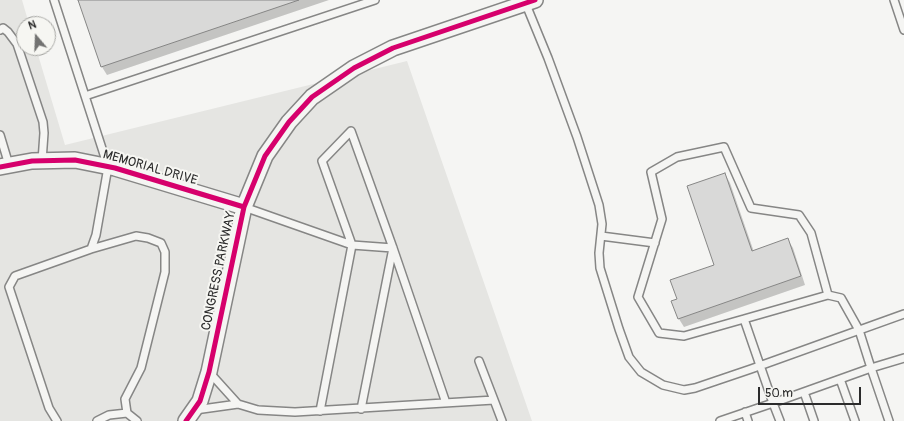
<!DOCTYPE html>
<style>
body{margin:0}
#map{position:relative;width:904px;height:421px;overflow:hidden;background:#f5f5f3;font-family:Pangolin,sans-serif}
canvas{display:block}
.north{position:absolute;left:16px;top:16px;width:40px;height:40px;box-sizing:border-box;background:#f6f6f2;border:1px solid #a5a5a2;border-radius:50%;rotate:341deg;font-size:11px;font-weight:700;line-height:16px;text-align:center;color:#2b2b2b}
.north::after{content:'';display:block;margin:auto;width:14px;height:18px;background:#727271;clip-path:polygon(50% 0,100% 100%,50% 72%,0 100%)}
.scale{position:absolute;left:758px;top:387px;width:103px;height:18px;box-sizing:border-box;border:2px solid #2b2b2b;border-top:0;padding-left:5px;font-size:12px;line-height:14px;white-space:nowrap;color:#2b2b2b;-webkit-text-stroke:3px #f6f6f2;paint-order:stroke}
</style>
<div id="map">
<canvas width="904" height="421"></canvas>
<div class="north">N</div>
<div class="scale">50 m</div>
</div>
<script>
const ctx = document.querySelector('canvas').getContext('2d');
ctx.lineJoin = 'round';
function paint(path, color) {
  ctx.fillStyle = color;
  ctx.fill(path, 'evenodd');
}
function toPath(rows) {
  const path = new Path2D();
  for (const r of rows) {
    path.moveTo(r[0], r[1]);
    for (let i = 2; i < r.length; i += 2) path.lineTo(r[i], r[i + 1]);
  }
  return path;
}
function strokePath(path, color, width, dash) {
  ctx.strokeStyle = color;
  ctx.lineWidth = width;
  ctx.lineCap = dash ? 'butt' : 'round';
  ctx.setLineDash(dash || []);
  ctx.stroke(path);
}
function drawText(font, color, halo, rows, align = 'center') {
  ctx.font = font + ' Pangolin,sans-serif';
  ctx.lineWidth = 4;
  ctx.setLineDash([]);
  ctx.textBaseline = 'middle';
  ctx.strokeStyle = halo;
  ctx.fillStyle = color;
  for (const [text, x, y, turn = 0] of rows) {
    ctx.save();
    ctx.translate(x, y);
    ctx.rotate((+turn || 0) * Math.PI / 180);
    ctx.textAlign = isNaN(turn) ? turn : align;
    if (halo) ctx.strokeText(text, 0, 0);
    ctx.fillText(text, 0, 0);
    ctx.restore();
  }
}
paint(toPath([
 [0,0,22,0,29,24,24,24,24,48,36,48,65,145,407,61,532,421,0,421]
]), '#e5e5e2');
paint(toPath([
 [79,0,329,0,107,75,102,67],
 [725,174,730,183,754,252,788,240,793,248,805,285,684,327,679,319,678,300,716,265]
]), '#0003');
const building = toPath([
 [78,0,299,0,101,67,78,0],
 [725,173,752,251,788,238,801,276,678,319,671,301,677,299,670,280,714,265,687,186,725,173]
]);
paint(building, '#d9d9d8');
strokePath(building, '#868685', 1);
const service = toPath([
 [54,0,108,167,96,235,91,249,15,276,9,287,49,408,57,421],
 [894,0,904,30],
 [525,2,548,58,577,137,599,205,602,224,599,253,600,268,619,329,629,357,641,372,663,385,684,390,695,388,751,369,904,314],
 [0,30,3,28,8,32,17,44,43,122,44,133,42,161],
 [85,96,375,0],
 [0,135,9,165],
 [244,207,352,245],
 [601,236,655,243],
 [393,248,446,403],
 [91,249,136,236,148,238,161,243,165,252,165,272,141,368,125,399,127,413],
 [744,319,828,295,811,233,799,215,751,208,724,147,677,157,651,172,662,219,638,297,659,333,684,336,744,319,773,403,871,368,859,330,841,298,828,295],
 [210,373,238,404],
 [840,379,855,421],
 [804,392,814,421],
 [494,400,502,421],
 [361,409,393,248],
 [195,410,238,404,258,410,295,412,494,400,479,361],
 [320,411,352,245,393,248,351,131,322,161,352,245],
 [745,412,748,421],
 [97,421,109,415,127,413,137,421],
 [720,421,773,403,780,421],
 [889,421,871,368,904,358]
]);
const minor = toPath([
 [0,167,32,161,75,160,115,168,244,207],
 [186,421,200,401,209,372,244,207,265,156,289,122,312,97,354,68,393,48,535,0]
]);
strokePath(service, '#868685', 10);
strokePath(minor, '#868685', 18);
strokePath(service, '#f5f5f3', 7);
strokePath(minor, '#f5f5f3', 15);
strokePath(toPath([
 [0,167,32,161,75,160,115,168,244,207],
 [186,421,200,401,209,372,244,207,265,156,289,122,312,97,354,68,393,48,535,0]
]), '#d6006c', 5);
drawText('13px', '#2b2b2b', '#f6f6f2', [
 ["MEMORIAL DRIVE",150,168,16],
 ["CONGRESS PARKWAY",219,271,-78]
]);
</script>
